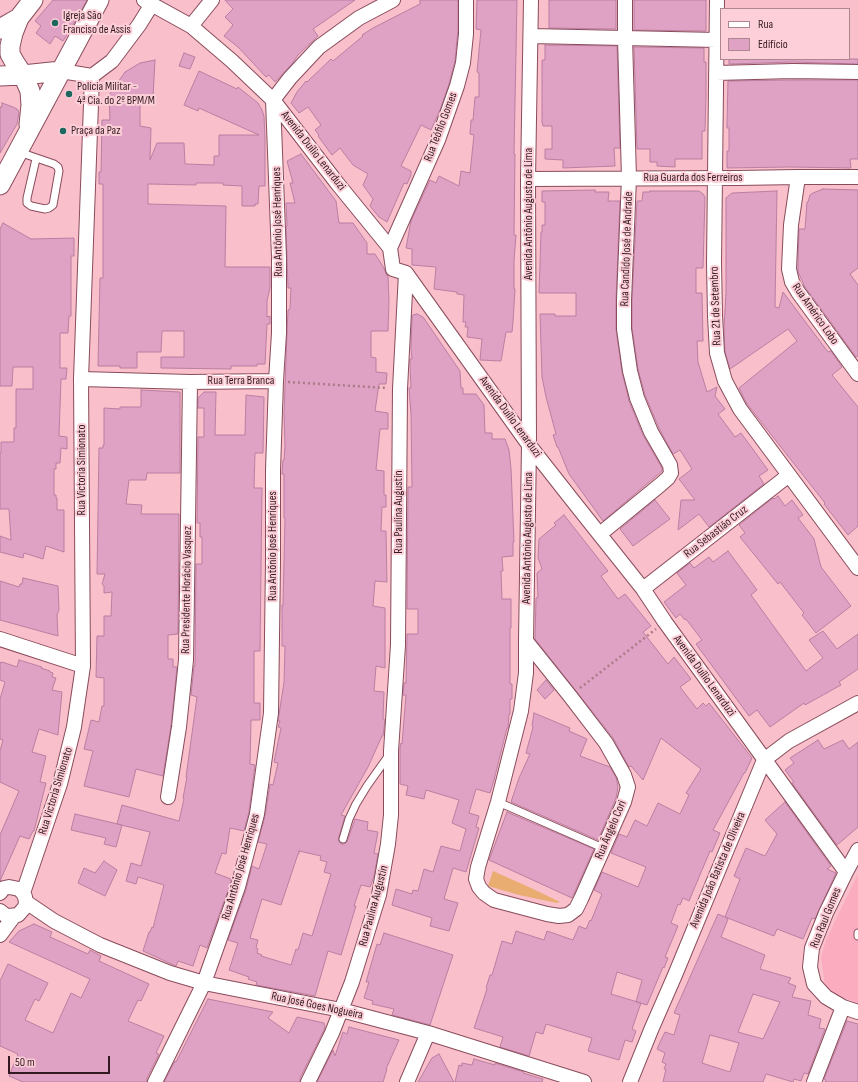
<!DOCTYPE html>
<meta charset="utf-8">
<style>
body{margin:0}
#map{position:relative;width:858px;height:1082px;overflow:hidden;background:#f9bfcb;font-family:"Sofia Sans Condensed",sans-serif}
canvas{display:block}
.legend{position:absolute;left:720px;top:8px;width:130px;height:52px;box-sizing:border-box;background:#fdd0d9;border:1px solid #ad878f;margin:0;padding:5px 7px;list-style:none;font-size:12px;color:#341a20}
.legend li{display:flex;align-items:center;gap:8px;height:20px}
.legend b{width:20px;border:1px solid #ad878f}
.scale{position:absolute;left:8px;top:1056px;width:102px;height:18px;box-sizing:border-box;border:2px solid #341a20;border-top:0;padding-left:5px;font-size:12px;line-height:14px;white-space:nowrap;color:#341a20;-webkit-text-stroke:3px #fdd0d9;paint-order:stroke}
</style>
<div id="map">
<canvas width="858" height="1082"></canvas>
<ul class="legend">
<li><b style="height:5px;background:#fff"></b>Rua</li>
<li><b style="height:11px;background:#dfa1c4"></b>Edifício</li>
</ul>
<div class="scale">50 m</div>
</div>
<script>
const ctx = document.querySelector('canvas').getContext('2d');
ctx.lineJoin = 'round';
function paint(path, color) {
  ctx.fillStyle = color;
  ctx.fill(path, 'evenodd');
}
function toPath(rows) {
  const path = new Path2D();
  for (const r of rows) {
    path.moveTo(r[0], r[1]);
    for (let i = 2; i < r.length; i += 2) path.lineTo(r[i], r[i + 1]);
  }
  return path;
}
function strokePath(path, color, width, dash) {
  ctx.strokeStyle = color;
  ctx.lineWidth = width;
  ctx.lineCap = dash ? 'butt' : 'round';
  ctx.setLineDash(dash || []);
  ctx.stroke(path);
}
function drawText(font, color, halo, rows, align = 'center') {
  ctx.font = font + ' "Sofia Sans Condensed",sans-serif';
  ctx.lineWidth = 4;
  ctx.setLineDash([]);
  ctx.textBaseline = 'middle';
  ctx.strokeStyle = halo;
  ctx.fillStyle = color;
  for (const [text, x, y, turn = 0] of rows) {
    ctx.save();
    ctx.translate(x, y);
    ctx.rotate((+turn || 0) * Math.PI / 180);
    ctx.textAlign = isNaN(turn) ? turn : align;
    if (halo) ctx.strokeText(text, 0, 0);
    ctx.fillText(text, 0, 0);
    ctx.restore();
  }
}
paint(toPath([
 [858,874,858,1003,837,995,825,985,821,958,826,940]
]), '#fbacbe');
paint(toPath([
 [493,871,531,888,560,902,557,903,519,895,488,886]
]), '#e9ad72');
const building = toPath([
 [53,0,87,0,76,20,68,32,69,32,63,41,55,36,50,44,36,33,41,26,35,21,53,0],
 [225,0,355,0,313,29,318,36,298,55,292,64,275,82,269,75,266,77,238,47,224,36,233,25,225,17,233,9,225,0],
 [420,0,458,0,458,29,455,61,449,84,440,110,431,130,421,125,401,166,411,171,411,175,407,184,404,183,387,222,379,217,370,206,373,199,363,185,368,174,353,165,340,148,332,155,318,136,319,135,315,130,321,125,308,107,299,113,291,103,297,92,306,81,307,82,331,59,333,61,363,36,362,35,373,28,420,4,420,0],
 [477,0,517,0,514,154,515,154,514,235,516,235,514,261,514,289,515,289,513,322,512,332,506,332,501,361,480,360,482,339,467,337,468,327,465,327,466,322,463,322,464,295,457,294,457,292,434,289,436,267,412,265,412,249,406,248,411,221,430,180,436,183,439,176,459,186,461,171,470,173,474,135,470,134,471,120,473,120,475,97,479,97,479,73,477,72,481,30,476,29,477,0],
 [549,0,616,0,616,29,549,28,549,0],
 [634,0,706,0,706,31,634,30,634,0],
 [545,45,617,46,620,148,614,148,615,166,563,168,563,160,545,159,545,149,552,149,552,126,543,126,542,122,542,60,545,60,545,45],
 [634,47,704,48,704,62,706,62,706,95,705,131,702,131,702,159,675,159,675,167,657,166,657,162,650,162,650,149,637,149,634,47],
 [184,53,195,57,190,69,179,66,184,53],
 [729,59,858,59,858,64,793,62,729,64,729,59],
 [155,60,153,98,140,98,140,126,151,128,150,160,157,143,184,143,185,164,214,165,214,156,219,156,219,135,259,135,199,108,198,111,184,105,199,71,237,89,238,87,258,103,262,110,264,116,265,138,265,186,259,186,258,204,255,204,255,206,242,206,242,186,223,185,223,183,196,183,196,185,148,184,148,204,226,206,225,267,270,267,270,288,267,301,267,317,270,316,270,324,267,324,265,364,257,364,257,366,231,366,231,369,161,368,161,357,184,357,184,331,162,331,161,352,137,352,137,368,120,368,120,366,98,366,100,278,103,278,103,184,99,184,99,172,101,172,102,120,110,120,109,95,125,72,140,63,155,60],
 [793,80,858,80,858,159,850,159,851,168,790,167,727,168,727,151,729,151,729,128,727,128,727,122,728,81,793,80],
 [2,103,13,107,17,109,19,112,17,124,0,153,0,107,2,107,2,103],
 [301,154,336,201,339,223,353,223,367,243,367,254,375,254,384,268,386,274,388,276,389,301,388,331,371,331,371,357,376,358,376,372,387,373,386,384,379,384,375,411,388,413,388,429,380,429,376,470,384,471,384,495,386,495,386,507,382,507,381,531,386,531,387,582,375,581,373,606,385,608,385,668,376,666,374,691,384,692,383,719,385,720,383,736,382,736,368,767,341,815,345,816,338,840,341,844,344,844,347,842,355,819,368,822,367,830,378,832,374,853,378,854,374,876,370,887,361,885,354,906,356,906,341,955,328,951,315,996,256,985,257,982,248,979,249,977,229,970,238,943,228,940,246,890,252,866,259,869,267,844,258,842,265,816,270,784,273,785,278,763,274,762,281,728,278,727,280,721,278,721,284,682,285,646,282,646,282,605,283,605,285,518,284,518,284,474,282,474,283,460,284,460,285,446,284,413,287,333,288,310,290,309,291,288,288,288,286,228,287,225,286,203,295,203,290,183,293,183,287,161,301,154],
 [299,851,321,856,320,860,327,862,324,872,331,874,312,936,303,933,298,950,296,949,291,965,261,956,262,955,257,953,258,949,256,948,258,940,250,938,262,899,281,905,298,854,299,854,299,851],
 [823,189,858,190,858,268,850,274,858,285,858,356,856,357,805,287,798,272,798,264,799,229,805,229,807,202,808,202,810,195,813,193,823,189],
 [595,190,595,192,609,192,608,201,620,201,616,300,616,329,622,372,629,401,643,435,662,468,662,471,603,521,569,474,558,447,557,447,553,435,556,434,546,397,542,377,540,314,555,314,555,316,576,316,576,293,539,293,541,232,542,232,542,225,545,225,545,202,542,202,542,191,595,190],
 [650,191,699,191,703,194,705,197,703,268,696,268,696,293,702,293,703,341,697,341,698,362,707,392,717,387,715,396,725,409,718,414,735,437,741,433,768,470,759,476,764,484,709,527,699,514,678,530,681,500,695,500,679,479,692,469,680,450,673,454,659,428,645,395,638,369,632,328,632,300,637,201,642,201,643,192,650,192,650,191],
 [777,191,775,307,779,308,783,292,828,352,831,351,842,367,832,375,858,407,858,526,848,535,824,504,825,503,747,404,739,388,797,341,788,329,730,369,725,352,724,328,726,293,726,198,732,193,777,191],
 [3,223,31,239,74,238,74,256,71,256,71,316,69,316,68,333,60,333,60,368,67,368,66,379,61,379,59,436,67,437,67,449,61,448,60,463,56,463,56,469,54,469,54,495,56,495,56,498,57,498,57,510,64,510,64,552,46,546,43,559,24,553,23,558,0,552,0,536,11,540,9,509,0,509,0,453,1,453,1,442,14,442,14,428,16,428,16,389,33,389,33,367,13,367,12,386,0,386,0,229,3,223],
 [417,314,423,317,460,371,461,388,463,388,463,394,476,394,484,405,485,433,492,433,492,439,505,439,509,450,511,468,514,542,513,542,513,556,502,557,503,571,501,571,502,599,511,599,511,628,510,628,510,684,512,684,512,699,510,699,510,714,509,714,508,728,507,728,494,780,490,793,476,789,469,813,479,816,476,827,479,828,466,872,453,868,444,899,458,903,449,931,430,926,432,918,392,905,396,889,412,894,413,890,418,891,424,869,433,872,441,846,460,851,466,829,452,823,459,800,426,790,424,799,406,795,408,786,400,784,400,748,401,743,402,744,406,695,403,695,403,693,404,683,406,683,407,634,418,634,418,609,407,609,408,487,412,487,411,414,409,388,411,388,410,364,410,359,412,359,411,349,412,316,413,315,417,314],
 [141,390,180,392,180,473,147,473,146,480,129,480,126,504,142,505,141,514,179,514,178,634,168,635,168,659,173,659,173,667,177,667,171,726,163,776,136,769,129,797,84,786,93,751,84,749,91,720,99,722,102,706,104,706,104,678,96,677,97,636,104,636,104,616,111,616,112,592,104,593,104,586,102,584,105,574,97,574,99,448,103,448,103,445,104,445,104,408,120,409,120,407,141,407,141,390],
 [204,392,216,392,215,435,245,435,246,395,264,397,263,453,255,453,254,488,262,488,260,651,254,651,254,703,260,703,260,720,251,720,250,764,255,765,249,812,244,831,230,828,226,854,222,853,215,873,231,879,230,885,207,948,200,945,193,966,178,961,176,966,143,951,149,932,150,932,152,927,153,928,164,885,138,877,136,884,126,881,131,863,141,866,150,832,117,824,122,805,179,821,184,799,183,798,187,777,186,777,197,697,191,695,194,666,195,666,196,564,202,564,202,537,200,537,200,523,197,523,198,437,204,437,204,408,198,408,198,398,204,392],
 [778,496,785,506,792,500,803,515,798,518,814,539,821,567,851,606,816,633,802,615,804,613,780,582,778,584,740,537,745,533,739,525,773,498,774,499,778,496],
 [655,500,670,519,633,546,620,529,655,500],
 [564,515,608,571,601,576,618,599,625,594,651,626,643,632,668,664,674,657,691,679,680,687,697,709,703,703,706,706,709,703,752,758,745,773,744,773,713,830,720,833,712,852,710,851,689,901,683,898,680,905,678,904,671,923,678,926,665,957,668,958,664,968,663,967,647,1005,636,1002,642,980,617,972,611,994,641,1003,632,1029,636,1031,632,1042,625,1040,619,1060,588,1051,592,1038,546,1024,543,1034,536,1032,529,1056,500,1047,503,1037,474,1028,487,989,486,988,490,975,492,975,502,941,512,944,516,931,544,940,547,931,573,940,579,926,586,929,590,920,591,921,602,894,594,890,602,872,638,887,646,867,611,853,619,834,627,837,635,820,647,826,658,803,680,814,689,795,686,793,701,769,661,738,643,780,631,766,629,767,613,738,535,639,536,598,538,597,537,573,542,569,538,558,539,539,556,525,554,523,564,515],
 [728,551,757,590,751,595,806,671,823,658,809,640,823,631,837,649,858,634,858,669,839,682,841,685,805,705,804,703,770,727,757,710,749,716,696,644,702,640,686,619,685,620,680,614,676,618,664,602,686,585,677,573,690,563,694,568,709,557,713,562,728,551],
 [23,578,58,586,59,610,57,615,58,636,0,620,0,581,19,587,20,584,22,584,23,578],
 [19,660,42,667,41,668,50,671,50,672,53,673,52,677,56,678,52,690,62,692,58,735,39,729,32,752,46,756,40,782,46,783,34,831,33,831,29,839,20,836,0,881,0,835,19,791,0,782,0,751,3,740,0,739,0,699,5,682,0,680,0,662,2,663,2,662,17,667,19,660],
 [546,680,554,690,545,699,537,690,546,680],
 [534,713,570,728,569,731,587,739,580,756,610,767,616,777,618,787,616,798,598,840,511,802,519,778,530,754,526,753,533,727,532,726,534,713],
 [818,740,824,749,843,740,849,749,858,742,858,827,837,845,792,783,794,782,785,770,794,763,790,758,818,740],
 [785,802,831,866,827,869,836,873,815,919,812,918,803,939,777,929,774,936,725,917,728,919,721,937,765,955,760,969,791,978,788,983,796,986,792,997,811,1001,808,1015,821,1019,819,1028,825,1029,808,1074,804,1073,801,1081,794,1079,793,1082,766,1074,763,1082,663,1082,666,1069,664,1069,666,1064,662,1062,665,1053,657,1049,661,1040,665,1032,674,1035,680,1015,674,1013,718,914,725,917,740,879,734,876,746,848,765,856,777,834,765,820,785,802],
 [753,994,780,1002,763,1039,738,1032,753,994],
 [710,1035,739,1043,730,1072,702,1063,710,1035],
 [507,812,594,849,572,898,489,860,507,812],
 [75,814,122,825,116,847,104,844,106,838,71,830,75,814],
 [104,861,117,870,105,896,78,883,84,868,95,873,104,861],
 [34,924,52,932,50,937,88,954,90,950,101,956,99,961,149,984,141,1001,138,1000,128,1021,164,1036,156,1053,159,1054,147,1078,147,1082,23,1082,9,1076,18,1054,0,1046,0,981,8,964,48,983,39,1001,35,999,25,1020,53,1033,71,993,81,998,90,979,9,942,19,931,34,924],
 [384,933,453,955,430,1025,392,1015,394,1009,372,1004,373,1001,364,998,369,982,366,982,377,944,380,945,384,933],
 [208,999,273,1012,268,1018,289,1033,297,1017,324,1023,325,1027,324,1030,300,1078,300,1082,164,1082,175,1061,176,1062,208,999],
 [847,1021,858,1024,858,1082,825,1082,826,1080,824,1079,847,1021],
 [349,1027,399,1040,386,1069,387,1069,383,1082,317,1082,333,1050,335,1056,343,1032,347,1034,349,1027],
 [439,1054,454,1082,418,1082,432,1058,439,1054],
 [474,1059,495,1065,495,1063,524,1072,523,1073,543,1079,542,1082,455,1082,459,1065,462,1066,462,1063,472,1065,474,1059]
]);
paint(building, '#dfa1c4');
strokePath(building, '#ba7fa1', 1);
const service = toPath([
 [19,152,54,164,58,167,59,171,53,205,49,208,45,209,31,206,27,203,27,198,36,159],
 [498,802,603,848],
 [343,839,349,819,356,804,367,786,389,755],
 [858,933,858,936]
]);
const minor = toPath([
 [144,0,191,26,232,61,273,100,337,183,390,248,393,269,406,273,529,445,573,501,643,589,665,622,846,872],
 [717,0,714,263,715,316,717,353,725,381,740,409,858,568],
 [191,26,212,0],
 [531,36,717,40],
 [61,71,92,76,112,61,139,25,152,4],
 [716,73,793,71,858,72],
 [273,100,290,78,319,47,359,18,393,0],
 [798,177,791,225,789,269,792,282,798,292,858,374],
 [528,179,737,178,798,177,858,177],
 [390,248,438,140,457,86,463,63,466,34,466,0],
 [81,379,190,382,276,381],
 [600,534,660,485,668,478,671,473,670,465,651,432,637,398,630,371,624,329,624,300,629,178,625,38,625,0],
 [643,589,789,475],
 [0,639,83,666],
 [526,641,570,696,606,743,624,775,628,787,624,802,581,899,576,909,568,915,559,916,547,914,494,900,484,893,479,887,476,879,478,867,498,802,521,711,526,673,526,641,529,445,528,179,531,0],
 [168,797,179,727,186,660,190,382],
 [858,850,846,872,826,913,812,948,810,967,814,984,826,997,843,1007,858,1012],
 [0,893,4,888,9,887,19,889,23,893,25,897,26,902,25,907,18,915,9,916,5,915,0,911],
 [23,893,60,784,74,727,83,666,81,379,92,76],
 [26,902,54,921,100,945,170,973,204,983,341,1010,428,1033,584,1082],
 [0,935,14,916],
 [155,1082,204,983,238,887,257,814,271,713,273,561,273,470,276,381,279,333,279,257,273,100],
 [308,1082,332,1033,352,982,379,895,388,844,391,815,391,751,398,645,400,389,406,273],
 [407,1082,428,1033],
 [630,1082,651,1030,675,975,764,760,789,741,858,703],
 [814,1082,843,1007]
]);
const secondary = toPath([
 [19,18,13,33,10,46,10,54,15,63,23,75,30,91,31,105,29,125],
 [0,29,19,18,33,0],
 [0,76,23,75,61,71],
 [0,185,99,0]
]);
strokePath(service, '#8a4c5b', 9);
strokePath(minor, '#8a4c5b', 16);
strokePath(secondary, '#8a4c5b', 21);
strokePath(toPath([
 [288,382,387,388],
 [580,688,656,629]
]), '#a97c86', 2.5, [2, 3]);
strokePath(service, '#fff', 7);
strokePath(minor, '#fff', 14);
strokePath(secondary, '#fff', 19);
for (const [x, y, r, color] of [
 [55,23,4,"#1e675f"],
 [69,94,4,"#1e675f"],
 [63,131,4,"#1e675f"]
]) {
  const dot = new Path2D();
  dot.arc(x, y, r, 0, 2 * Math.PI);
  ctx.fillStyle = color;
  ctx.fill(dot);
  strokePath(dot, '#fdd0d9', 1.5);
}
drawText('12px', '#341a20', '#fdd0d9', [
 ["Igreja São",63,16],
 ["Franciso de Assis",63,30],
 ["Polícia Militar -",77,87],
 ["4ª Cia. do 2º BPM/M",77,101],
 ["Praça da Paz",71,131]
], 'left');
drawText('12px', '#341a20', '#fdd0d9', [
 ["Rua Teófilo Gomes",441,127,-69],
 ["Avenida Duílio Lenarduzi",313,151,52],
 ["Rua Guarda dos Ferreiros",693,178],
 ["Avenida Antônio Augusto de Lima",529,214,-90],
 ["Rua Antônio José Henriques",278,222,-91],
 ["Rua Candido José de Andrade",627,249,-88],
 ["Rua 21 de Setembro",716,306,-92],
 ["Rua Américo Lobo",815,314,55],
 ["Rua Terra Branca",241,381],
 ["Avenida Duílio Lenarduzi",510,417,54],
 ["Rua Victoria Simionato",82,470,-90],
 ["Rua Paulina Augustin",399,512,-90],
 ["Rua Sebastião Cruz",716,532,-38],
 ["Avenida Antônio Augusto de Lima",528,538,-89],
 ["Rua Antônio José Henriques",273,546,-90],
 ["Rua Presidente Horácio Vasquez",187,590,-89],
 ["Avenida Duílio Lenarduzi",704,676,54],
 ["Rua Victoria Simionato",56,791,-73],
 ["Rua Ângelo Cori",611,830,-67],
 ["Rua Antônio José Henriques",241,867,-74],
 ["Avenida João Batista de Oliveira",718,870,-67],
 ["Rua Paulina Augustin",374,906,-75],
 ["Rua Raul Gomes",826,918,-68],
 ["Rua José Goes Nogueira",317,1006,12]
]);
</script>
